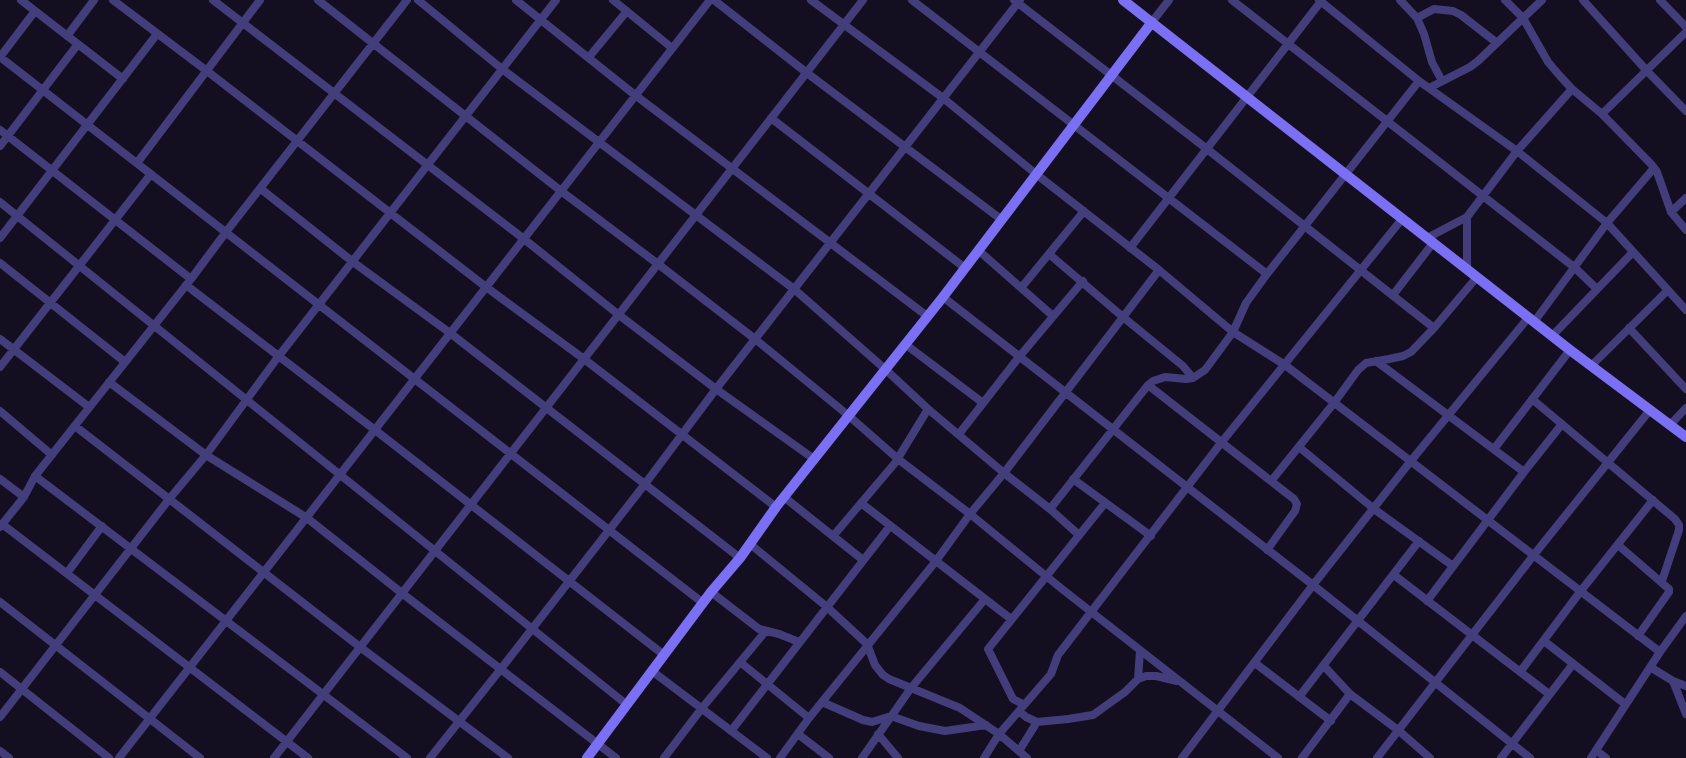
<!DOCTYPE html>
<style>
body{margin:0}
canvas{display:block;background:#130f21}
</style>
<canvas width="1686" height="758"></canvas>
<script>
const ctx = document.querySelector('canvas').getContext('2d');
ctx.lineJoin = 'round';
function toPath(rows) {
  const path = new Path2D();
  for (const r of rows) {
    path.moveTo(r[0], r[1]);
    for (let i = 2; i < r.length; i += 2) path.lineTo(r[i], r[i + 1]);
  }
  return path;
}
function strokePath(path, color, width, dash) {
  ctx.strokeStyle = color;
  ctx.lineWidth = width;
  ctx.lineCap = dash ? 'butt' : 'round';
  ctx.setLineDash(dash || []);
  ctx.stroke(path);
}
strokePath(toPath([
 [21,0,123,79],
 [113,0,207,71,486,287,584,359,776,507],
 [213,0,524,239,619,315,716,389,814,459],
 [318,0,561,191,658,264,755,339,849,416,898,459,970,514,1062,589,1278,758],
 [418,0,502,69,794,289,885,369,928,409,1004,473,1050,509,1079,535],
 [516,0,635,95,927,316],
 [613,0,672,48],
 [714,0,807,73,1002,220],
 [811,0,943,98,1036,174,1159,270,1233,332,1285,365,1660,652],
 [912,0,1267,274],
 [1014,0,1207,149,1434,328],
 [1232,0,1574,267,1597,289],
 [1319,0,1419,81,1517,151,1607,223,1686,310],
 [1400,0,1417,18,1424,34,1432,62,1442,81],
 [1505,0,1523,18,1548,62,1560,76,1572,89,1602,114,1651,164,1657,172,1671,212,1686,230],
 [1583,0,1647,71,1686,111],
 [1660,0,1686,27],
 [1417,18,1434,9,1453,11,1461,15,1497,43],
 [1152,22,1169,0],
 [67,36,94,0],
 [0,57,703,603],
 [0,57,35,11],
 [589,57,627,11],
 [1429,88,1470,67,1478,61,1542,0],
 [1602,114,1686,32],
 [771,118,965,268],
 [0,130,191,279],
 [0,146,78,44],
 [137,163,260,0],
 [261,189,353,262,450,333,740,558],
 [0,202,626,704],
 [1671,212,1686,198],
 [1467,217,1467,270],
 [0,238,157,34],
 [1427,238,1467,217,1517,151,1572,89],
 [1130,248,1322,0],
 [978,250,1053,316],
 [1049,254,1123,317,1183,366,1193,378],
 [0,263,125,362],
 [186,285,375,430,664,655],
 [1021,288,1084,211],
 [1393,295,1433,243],
 [943,297,1313,585,1530,758],
 [1534,322,1607,223,1654,168],
 [1629,328,1686,389],
 [1552,336,1633,252],
 [0,339,89,407],
 [905,344,983,403],
 [1376,361,1524,472],
 [1591,366,1668,290],
 [0,367,151,174],
 [109,382,206,455,307,518,403,594,616,758],
 [1148,385,1294,499,1297,504,1295,511,1267,550],
 [1532,399,1675,519,1679,525,1679,530,1662,581],
 [0,411,52,455],
 [1670,425,1686,408],
 [75,426,360,647,508,758],
 [959,434,1019,357,1083,281],
 [1299,447,1374,509,1453,566],
 [1494,449,1570,350],
 [35,476,407,758],
 [0,479,24,497],
 [1073,479,1151,536],
 [1272,480,1334,403,1358,370,1366,363,1389,359,1403,356,1411,352,1434,328,1477,277],
 [784,497,863,560],
 [861,503,1011,619],
 [1050,509,1148,385,1153,381,1165,377,1186,379,1193,378,1205,370,1233,332,1246,303,1267,274,1419,81],
 [2,524,308,758],
 [0,527,24,497,35,476,191,279,226,232,407,0],
 [834,535,895,463,928,409],
 [750,544,827,607,867,644,875,665,883,675,889,679,960,708,999,734,1027,758],
 [1618,545,1669,589,1669,592,1638,636],
 [67,573,102,526],
 [1394,575,1549,694],
 [711,592,759,629,779,634,799,642],
 [1427,601,1524,472,1562,424],
 [0,602,200,758],
 [1544,641,1625,704],
 [740,662,809,718],
 [1255,663,1331,721],
 [1324,666,1350,694,1398,730,1430,758],
 [1650,667,1673,681,1686,686],
 [652,671,767,758],
 [0,672,109,758],
 [1520,672,1580,592,1653,500],
 [1138,679,1140,651],
 [1673,681,1686,714],
 [1299,697,1419,541],
 [822,702,863,720,872,722,891,716,919,726,945,731,986,725],
 [1021,703,1013,699,988,649,1105,503],
 [1019,711,1026,717,1037,722,1068,719,1093,715,1125,692,1138,679,1146,676,1156,676,1177,681],
 [0,717,170,498,206,455,278,357,556,0],
 [731,731,890,526],
 [798,734,829,758],
 [878,734,898,758],
 [1596,750,1606,758],
 [0,751,9,758],
 [1019,751,1037,722],
 [119,758,710,0],
 [274,758,863,0],
 [430,758,500,670,645,484,716,389,1020,0],
 [664,758,702,708,765,632],
 [780,758,809,718,936,561,970,514,1004,473,1159,270],
 [862,758,911,688,985,599],
 [984,758,999,734,1051,674,1058,655,1221,443,1402,219],
 [1182,758,1313,585,1410,462,1528,318],
 [1302,758,1350,694],
 [1377,758,1533,556,1650,410],
 [1501,758,1573,664],
 [1591,758,1660,652,1686,616]
]), '#433d7c', 8);
strokePath(toPath([
 [1123,0,1570,350,1686,437],
 [587,758,711,592,740,558,776,507,943,297,1152,22]
]), '#7b70f4', 10);
</script>
